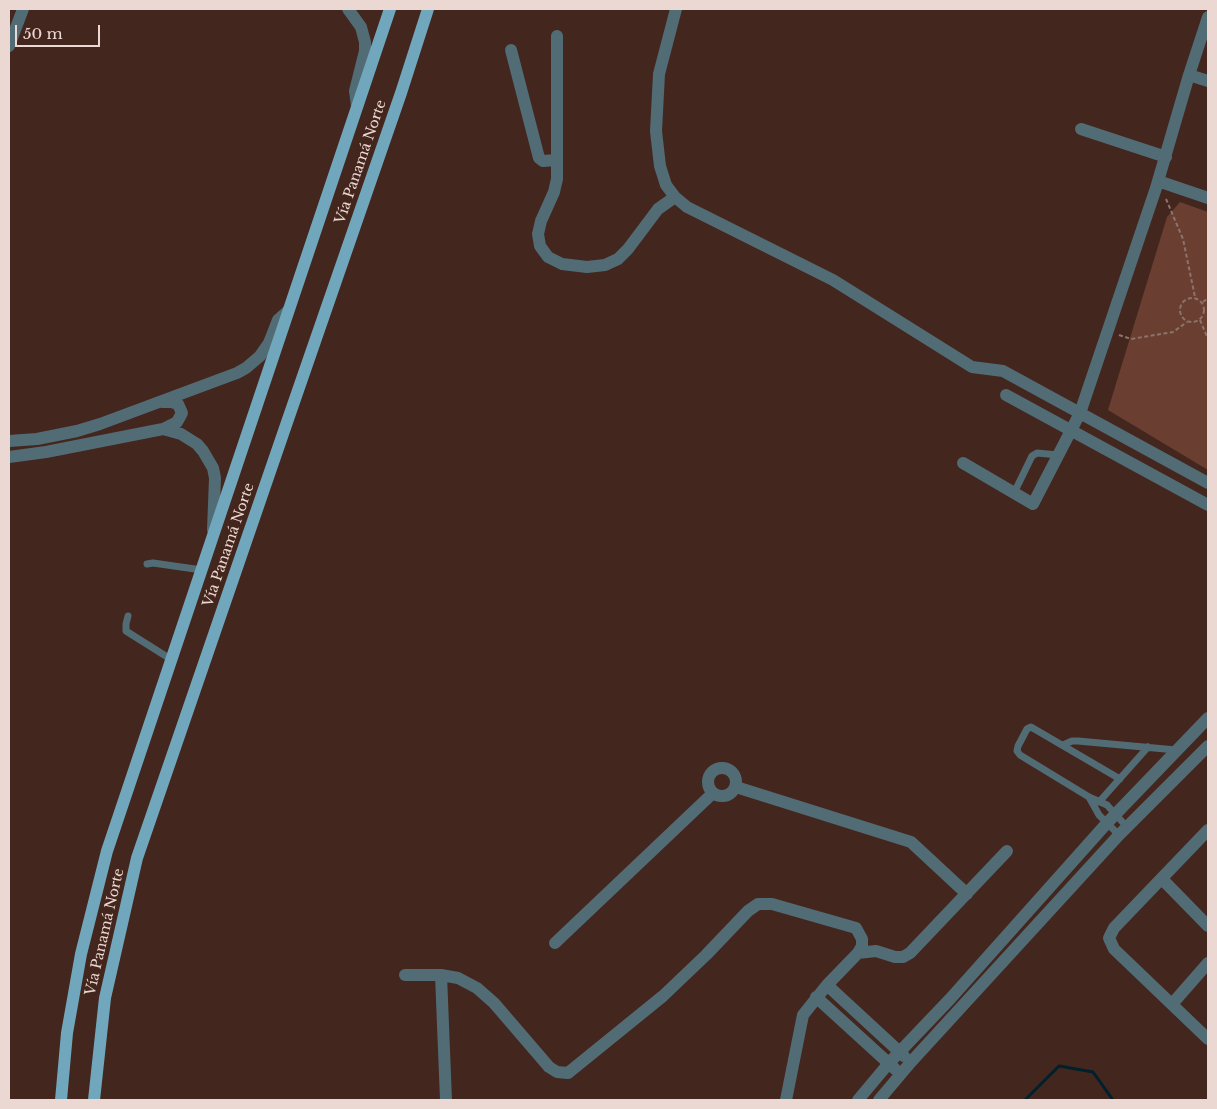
<!DOCTYPE html>
<meta charset="utf-8">
<style>
body{margin:0}
#map{position:relative;width:1217px;height:1109px;overflow:hidden;background:#43261d;font-family:"Libre Baskerville",serif}
canvas{display:block}
.frame{position:absolute;inset:0;border:10px solid #ecd8d2;pointer-events:none}
.scale{position:absolute;left:15px;top:25px;width:85px;height:22px;box-sizing:border-box;border:2px solid #ecd8d2;border-top:0;padding-left:6px;font-size:15px;line-height:18px;white-space:nowrap;color:#ecd8d2;-webkit-text-stroke:4px #43261d;paint-order:stroke}
</style>
<div id="map">
<canvas width="1217" height="1109"></canvas>
<div class="frame"></div>
<div class="scale">50 m</div>
</div>
<script>
const ctx = document.querySelector('canvas').getContext('2d');
ctx.lineJoin = 'round';
function paint(path, color) {
  ctx.fillStyle = color;
  ctx.fill(path, 'evenodd');
}
function toPath(rows) {
  const path = new Path2D();
  for (const r of rows) {
    if (r.length === 3) {
      path.moveTo(r[0] + r[2], r[1]);
      path.arc(r[0], r[1], r[2], 0, 2 * Math.PI);
      continue;
    }
    path.moveTo(r[0], r[1]);
    for (let i = 2; i < r.length; i += 2) path.lineTo(r[i], r[i + 1]);
  }
  return path;
}
function strokePath(path, color, width, dash) {
  ctx.strokeStyle = color;
  ctx.lineWidth = width;
  ctx.lineCap = dash ? 'butt' : 'round';
  ctx.setLineDash(dash || []);
  ctx.stroke(path);
}
function drawText(font, color, halo, rows, align = 'center') {
  ctx.font = font + ' "Libre Baskerville",serif';
  ctx.lineWidth = 5;
  ctx.setLineDash([]);
  ctx.textBaseline = 'middle';
  ctx.strokeStyle = halo;
  ctx.fillStyle = color;
  for (const [text, x, y, turn = 0] of rows) {
    ctx.save();
    ctx.translate(x, y);
    ctx.rotate((+turn || 0) * Math.PI / 180);
    ctx.textAlign = isNaN(turn) ? turn : align;
    if (halo) ctx.strokeText(text, 0, 0);
    ctx.fillText(text, 0, 0);
    ctx.restore();
  }
}
paint(toPath([
 [1180,202,1208,212,1208,470,1108,410,1167,217]
]), '#6a3f31');
strokePath(toPath([
 [1025,1100,1059,1066,1093,1072,1113,1100]
]), '#00202b', 3);
strokePath(toPath([
 [1166,199,1183,239,1195,297],
 [1192,310,12],
 [1203,302,1208,298],
 [1200,320,1208,339],
 [1119,335,1131,339,1173,332,1187,322]
]), '#8c736b', 2, [4, 2.5]);
strokePath(toPath([
 [1014,493,1032,456,1037,453,1058,455],
 [147,564,153,563,202,570],
 [128,616,126,624,126,631,172,660],
 [1063,745,1072,741,1078,741,1176,750],
 [1120,779,1031,727,1027,729,1018,746,1017,751,1020,755,1089,797,1107,805,1127,827],
 [1089,797,1099,815,1119,835],
 [1099,802,1148,747]
]), '#526c76', 7);
strokePath(toPath([
 [348,9,361,27,365,42,365,51,355,91,357,106],
 [676,9,659,74,656,131,660,166,666,185,675,197,687,207,833,280,972,367,1003,371,1208,483],
 [557,36,557,179,554,192,541,221,538,234,540,246,548,257,562,264,587,267,605,265,618,259,628,249,658,209,675,197],
 [9,46,23,9],
 [511,50,539,158,543,161,557,160],
 [1189,75,1208,81],
 [1081,129,1166,157],
 [1158,181,1208,198],
 [1006,395,1208,505],
 [162,402,171,402,178,404,182,413,177,422,163,429],
 [9,441,37,439,77,431,100,424,237,373,246,368,260,356,269,343,278,320,288,311],
 [9,457,46,452,163,429,181,434,197,444,203,451,213,468,215,478,213,530],
 [963,463,1033,504,1080,413,1156,188,1189,75,1208,17],
 [722,782,14],
 [736,787,911,842,967,894],
 [1208,830,1114,928,1109,938,1114,949,1208,1039],
 [1162,879,1208,926],
 [555,943,713,793],
 [858,953,876,951,895,957,903,957,910,953,1007,851],
 [405,975,441,975,458,978,477,988,494,1003,549,1067,557,1072,568,1073,663,996,706,955,748,911,758,904,772,904,856,928,862,939,862,946,858,953,827,985,803,1015,786,1100],
 [441,975,446,1100],
 [827,985,904,1056],
 [816,997,895,1069],
 [1173,1003,1208,963],
 [858,1100,889,1063,950,999,1107,823,1208,718],
 [879,1100,911,1062,1119,835,1208,746]
]), '#526c76', 12);
strokePath(toPath([
 [61,1100,67,1033,81,954,107,851,390,9],
 [94,1100,105,998,137,858,285,428,401,93,428,9]
]), '#71a7bc', 12);
drawText('14px', '#ecd8d2', '#43261d', [
 ["Vía Panamá Norte",361,162,-71],
 ["Vía Panamá Norte",229,545,-71],
 ["Vía Panamá Norte",105,932,-77]
]);
</script>
